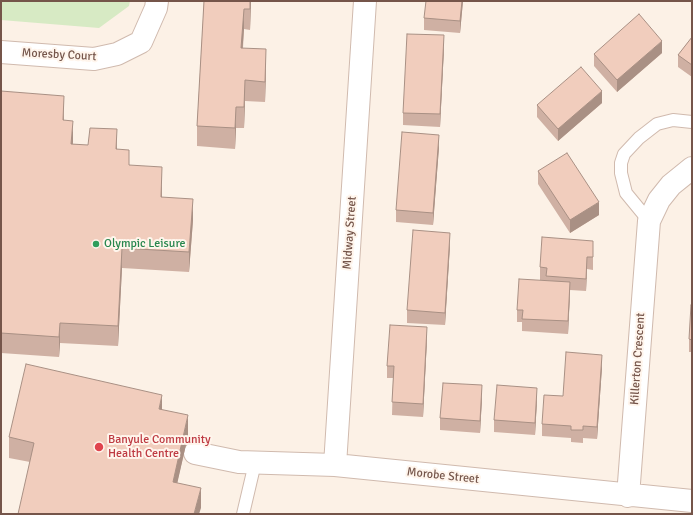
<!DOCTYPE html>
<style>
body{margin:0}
#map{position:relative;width:693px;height:515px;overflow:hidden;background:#fcf1e6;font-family:Signika,sans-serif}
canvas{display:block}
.frame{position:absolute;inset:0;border:2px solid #75554a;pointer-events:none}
</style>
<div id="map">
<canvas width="693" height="515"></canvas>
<div class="frame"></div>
</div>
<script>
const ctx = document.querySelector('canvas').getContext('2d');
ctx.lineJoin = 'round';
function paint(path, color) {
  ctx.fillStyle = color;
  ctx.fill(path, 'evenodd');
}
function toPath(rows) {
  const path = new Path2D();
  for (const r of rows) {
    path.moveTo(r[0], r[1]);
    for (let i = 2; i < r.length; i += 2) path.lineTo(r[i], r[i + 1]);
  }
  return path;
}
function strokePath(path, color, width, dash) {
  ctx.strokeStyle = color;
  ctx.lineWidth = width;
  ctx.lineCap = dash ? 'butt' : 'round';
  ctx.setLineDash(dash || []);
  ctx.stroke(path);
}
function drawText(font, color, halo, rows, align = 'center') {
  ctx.font = font + ' Signika,sans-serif';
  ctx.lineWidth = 4;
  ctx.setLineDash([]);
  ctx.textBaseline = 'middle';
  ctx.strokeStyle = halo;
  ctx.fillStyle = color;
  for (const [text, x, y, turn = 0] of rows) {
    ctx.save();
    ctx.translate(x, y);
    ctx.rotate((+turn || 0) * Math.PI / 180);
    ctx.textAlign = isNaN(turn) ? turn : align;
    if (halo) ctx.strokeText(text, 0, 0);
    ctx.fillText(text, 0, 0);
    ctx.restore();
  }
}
paint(toPath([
 [1,1,130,1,129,6,99,28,1,20]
]), '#d7eac4');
const service = toPath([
 [649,221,626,193,621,173,621,163,624,154,639,138,657,124,673,120,692,122],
 [243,514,255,463]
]);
const minor = toPath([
 [1,52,94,59,117,54,141,42,156,8,157,1],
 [195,453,239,462,335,465,692,501],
 [335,465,365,1],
 [628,496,649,221,659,200,671,185,692,168]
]);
strokePath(service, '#d0baae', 14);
strokePath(minor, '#d0baae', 24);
strokePath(service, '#fff', 12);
strokePath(minor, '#fff', 22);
paint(toPath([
 [204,1,251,1,250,30,244,29,243,48,266,70,265,102,245,101,244,128,236,128,235,149,197,146,197,126],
 [463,1,460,33,424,30,424,18],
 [692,37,692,77,678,67,678,55],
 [444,48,440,127,403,125,403,113],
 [662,53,617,92,594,66,594,54],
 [1,91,64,120,73,141,73,144,117,149,129,165,162,187,162,197,193,220,189,272,122,268,118,346,60,343,59,357,1,353],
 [602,103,558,141,537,117,537,105],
 [439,147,433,225,396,222,396,210],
 [538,171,599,215,570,233,538,184],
 [450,245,445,325,407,323,407,310],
 [593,253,593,270,587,269,586,291,570,290,568,334,522,331,522,322,517,322,517,310,546,281,540,280,540,267],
 [692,305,692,352,689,352,689,339],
 [427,339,423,417,392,415,393,378,387,378,387,366],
 [602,367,597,439,583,438,583,443,571,442,571,438,542,436,542,424,563,396],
 [482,398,480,433,440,430,440,418],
 [537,400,535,435,494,432,494,420],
 [162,410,188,436,177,483,201,508,30,462,9,458,9,437]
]), '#cfb0a3');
paint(toPath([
 [250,1,251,1,250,30],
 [462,1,463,1,460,33,460,21],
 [244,9,244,29,241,68,241,48],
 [444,35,444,48,440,127,440,114],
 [662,41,662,53,617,92,617,80],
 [266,49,266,70,265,102,265,82],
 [245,80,245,101,244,128,244,107],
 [602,91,602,103,558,141,558,129],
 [64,96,64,116,63,141,63,120],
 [236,107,236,128,235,149,235,128],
 [73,121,73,141,71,164,71,144],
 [117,129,117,150,116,149],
 [439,135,439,147,433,225,433,213],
 [162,167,162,187,161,218,161,197],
 [193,199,193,220,189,272,189,252],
 [599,202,599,215,570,233,570,220],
 [450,233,450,245,445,325,445,313],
 [122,248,122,268,118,346,118,326],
 [587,257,587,269,586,291,586,279],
 [570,282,570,294,568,334,568,321],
 [60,323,60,343,59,357,59,337],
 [427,327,427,339,423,417,423,404],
 [602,355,602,367,597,439,597,427],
 [482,385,482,398,480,433,480,421],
 [537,388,537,400,535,435,535,423],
 [162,395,162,415,159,409],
 [188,415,188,436,173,502,173,482],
 [201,488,201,508,199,514,194,514]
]), '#a99084');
const building = toPath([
 [204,1,250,1,250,9,244,9,241,48,266,49,265,82,245,80,244,107,236,107,235,128,197,126,204,1],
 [426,1,462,1,460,21,424,18,426,1],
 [639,14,662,41,617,80,594,54,639,14],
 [407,34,444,35,440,114,403,113,407,34],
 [692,37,692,65,678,55,692,37],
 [581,67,602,91,558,129,537,105,581,67],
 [1,91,64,96,63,120,73,121,71,144,88,145,90,128,117,129,116,149,129,150,129,165,162,167,161,197,193,199,189,252,122,248,118,326,60,323,59,337,1,333,1,91],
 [402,132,439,135,433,213,396,210,402,132],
 [567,153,599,202,570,220,538,171,567,153],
 [413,230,450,233,445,313,407,310,413,230],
 [542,237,593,241,593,257,587,257,586,279,546,276,547,268,540,267,542,237],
 [519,279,570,282,568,321,522,319,523,310,517,310,519,279],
 [691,305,692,305,692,340,689,339,691,305],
 [390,325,427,327,423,404,392,402,394,366,387,366,390,325],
 [566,352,602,355,597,427,583,426,583,430,571,430,571,426,542,424,544,395,563,396,566,352],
 [26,364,162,395,159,409,188,415,173,482,201,488,194,514,196,514,18,514,34,443,9,437,26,364],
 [443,383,482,385,480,421,440,418,443,383],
 [497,385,537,388,535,423,494,420,497,385]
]);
paint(building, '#f1cdbd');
strokePath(building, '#a99084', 1);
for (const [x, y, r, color] of [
 [96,244,4,"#2e9e5b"],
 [99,447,5,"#e0444e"]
]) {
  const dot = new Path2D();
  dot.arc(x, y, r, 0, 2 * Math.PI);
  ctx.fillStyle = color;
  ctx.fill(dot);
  strokePath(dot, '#fff5ec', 1.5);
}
drawText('12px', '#75554a', '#fff5ec', [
 ["Moresby Court",59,55,3],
 ["Midway Street",350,233,-86],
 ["Killerton Crescent",638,359,-86],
 ["Morobe Street",443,476,6]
]);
drawText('12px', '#27864d', '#fff5ec', [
 ["Olympic Leisure",104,244]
], 'left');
drawText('12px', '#be3a42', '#fff5ec', [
 ["Banyule Community",108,440],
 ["Health Centre",108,454]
], 'left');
</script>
